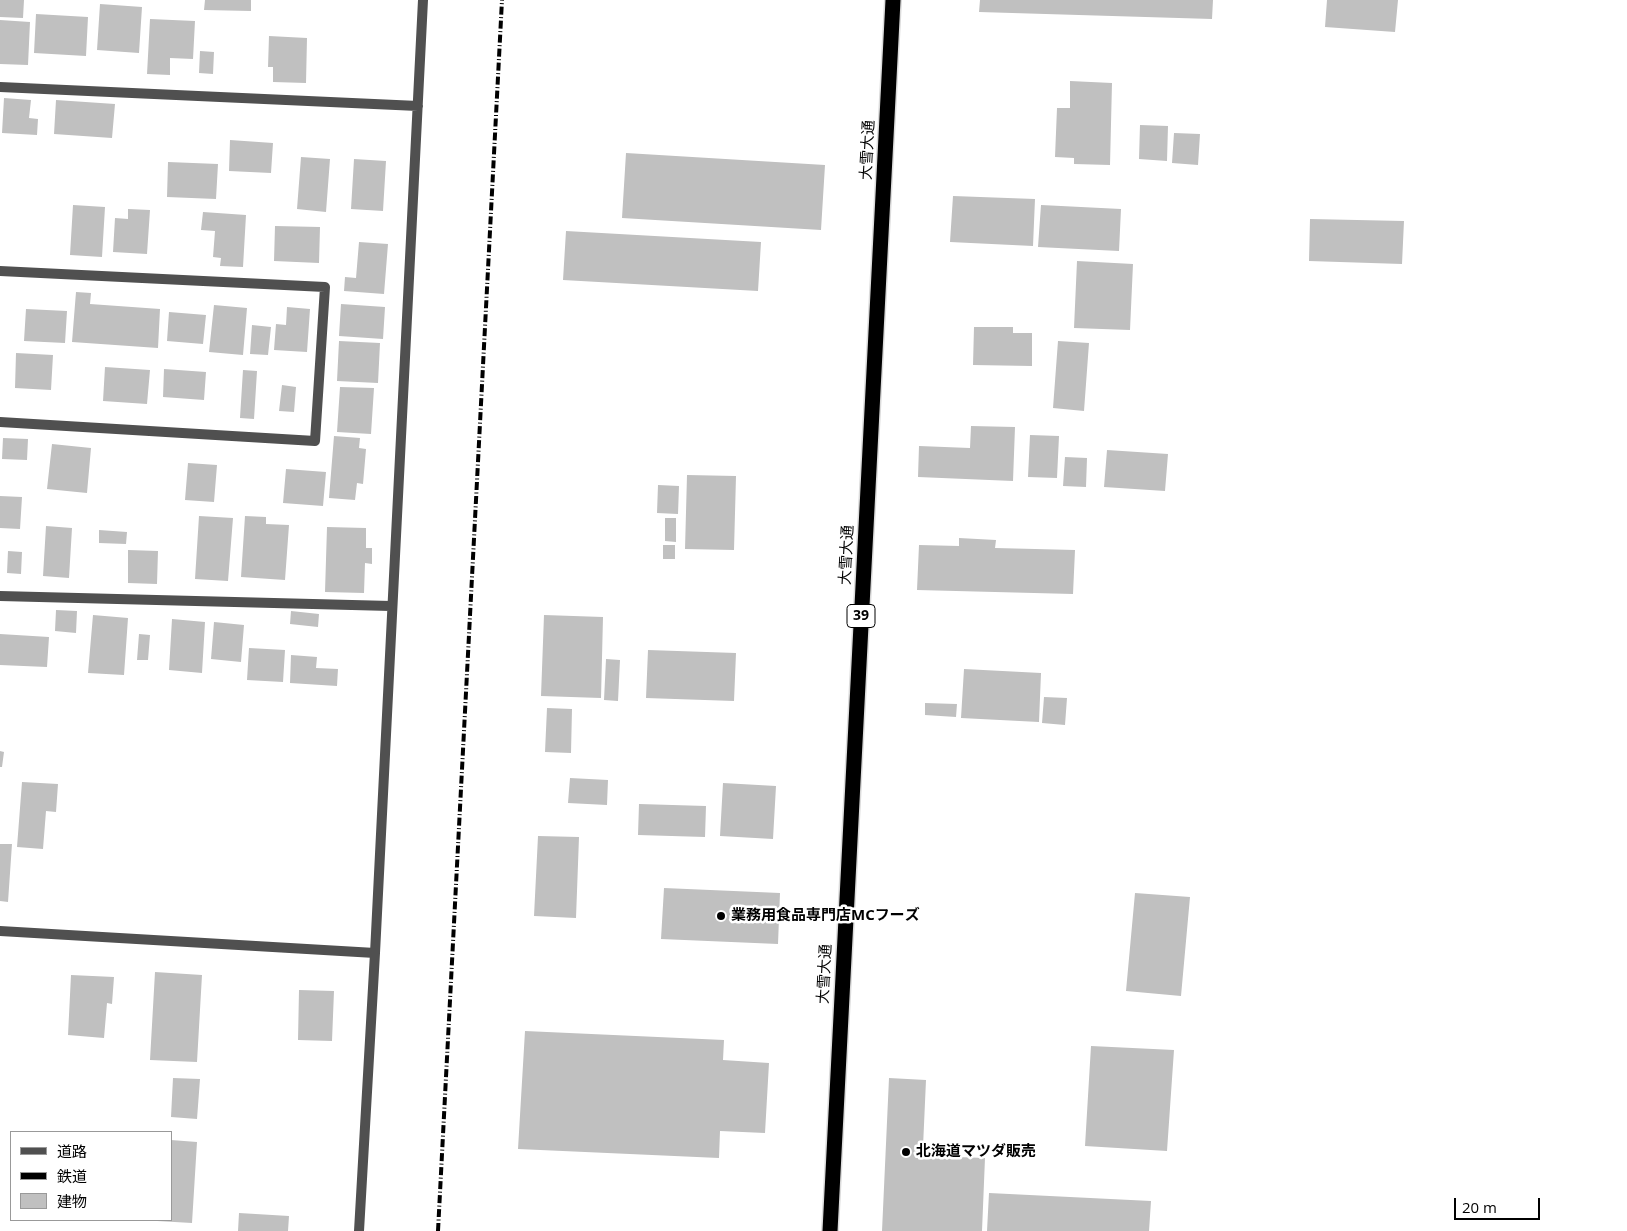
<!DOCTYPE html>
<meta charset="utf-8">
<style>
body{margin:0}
#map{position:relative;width:1627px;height:1231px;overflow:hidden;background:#fff;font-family:"Open Sans","Noto Sans JP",sans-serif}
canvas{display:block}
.legend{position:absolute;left:10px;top:1131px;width:162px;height:90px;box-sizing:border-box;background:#fff;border:1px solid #999;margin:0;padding:6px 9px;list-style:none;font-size:15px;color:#000}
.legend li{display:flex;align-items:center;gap:10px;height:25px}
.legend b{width:25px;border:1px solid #999}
.scale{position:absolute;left:1454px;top:1198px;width:86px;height:22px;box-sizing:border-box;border:2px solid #000;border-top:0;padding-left:6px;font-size:15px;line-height:18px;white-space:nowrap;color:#000;-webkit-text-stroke:4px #fff;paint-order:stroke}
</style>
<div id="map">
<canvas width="1627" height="1231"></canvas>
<ul class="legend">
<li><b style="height:6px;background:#505050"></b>道路</li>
<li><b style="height:6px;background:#000"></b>鉄道</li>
<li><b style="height:14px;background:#c0c0c0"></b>建物</li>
</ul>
<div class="scale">20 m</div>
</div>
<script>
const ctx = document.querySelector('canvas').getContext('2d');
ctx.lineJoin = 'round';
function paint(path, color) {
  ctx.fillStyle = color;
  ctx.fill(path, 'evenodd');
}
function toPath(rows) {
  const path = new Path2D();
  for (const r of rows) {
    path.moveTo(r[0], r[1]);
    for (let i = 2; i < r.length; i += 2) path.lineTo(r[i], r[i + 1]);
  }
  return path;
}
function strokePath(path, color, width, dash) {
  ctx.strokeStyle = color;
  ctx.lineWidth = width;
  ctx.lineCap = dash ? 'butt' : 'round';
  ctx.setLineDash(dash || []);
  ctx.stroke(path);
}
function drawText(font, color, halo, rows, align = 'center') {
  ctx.font = font + ' "Open Sans","Noto Sans JP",sans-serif';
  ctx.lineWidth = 5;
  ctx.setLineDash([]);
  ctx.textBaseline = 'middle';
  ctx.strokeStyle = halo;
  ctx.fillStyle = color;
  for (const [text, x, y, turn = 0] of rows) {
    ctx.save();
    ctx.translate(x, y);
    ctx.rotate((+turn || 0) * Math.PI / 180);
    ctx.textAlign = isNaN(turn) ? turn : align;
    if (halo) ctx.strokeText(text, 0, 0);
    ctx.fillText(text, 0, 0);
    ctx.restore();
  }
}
paint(toPath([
 [0,0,24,0,23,18,0,17],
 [205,0,251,0,251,11,204,10],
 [980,0,1213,0,1212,19,979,12],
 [1327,0,1398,0,1395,32,1325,27],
 [100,4,142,7,139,53,97,50],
 [36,14,88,17,86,56,34,53],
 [150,19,195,21,193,59,170,58,170,75,147,74],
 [0,20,30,22,28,65,0,64],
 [269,36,307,38,306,83,273,82,273,67,268,67],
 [200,51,214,52,213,74,199,73],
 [1070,81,1112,83,1110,165,1074,164,1074,158,1055,157,1057,108,1070,108],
 [4,98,31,100,29,118,38,119,37,135,2,133],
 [56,100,115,104,112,138,54,134],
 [1140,125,1168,126,1167,161,1139,159],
 [1174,133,1200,134,1198,165,1172,163],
 [230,140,273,143,271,173,229,171],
 [626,153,825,165,821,230,622,218],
 [301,157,330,159,326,212,297,209],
 [354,159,386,161,383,211,351,209],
 [168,162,218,164,216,199,167,197],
 [953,196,1035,199,1033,246,950,242],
 [73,205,105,207,102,257,70,255],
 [1041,205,1121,209,1119,251,1038,247],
 [128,209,150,210,147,254,113,252,115,218,128,219],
 [203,212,246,215,243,267,220,266,221,258,213,257,215,231,201,230],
 [1310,219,1404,221,1402,264,1309,261],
 [275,226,320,227,319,263,274,261],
 [566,231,761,242,758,291,563,280],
 [359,242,388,244,384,294,344,291,345,277,356,278],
 [1077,261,1133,264,1130,330,1074,328],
 [76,292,91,293,90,304,160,309,158,348,72,342],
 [341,304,385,307,383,339,339,336],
 [214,305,247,308,243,355,209,352],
 [287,307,310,309,307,352,274,350,276,324,286,325],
 [26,309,67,311,65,343,24,341],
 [169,312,206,315,203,344,167,341],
 [252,325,271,327,268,355,250,354],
 [974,327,1013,327,1013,333,1032,333,1032,366,973,365],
 [339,341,380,343,378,383,337,381],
 [1058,341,1089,343,1084,411,1053,408],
 [16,353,53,355,51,390,15,388],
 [105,367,150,370,147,404,103,401],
 [164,369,206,372,204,400,163,397],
 [243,370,257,371,254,419,240,418],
 [282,385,296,387,294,412,279,411],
 [340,387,374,388,371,434,337,432],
 [971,426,1015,427,1013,481,918,477,919,446,970,448],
 [1030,435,1059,436,1057,478,1028,477],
 [334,436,360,438,359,448,366,449,363,484,357,483,355,500,329,498],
 [3,438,28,439,27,460,2,459],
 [52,444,91,448,87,493,47,489],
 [1107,450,1168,454,1165,491,1104,487],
 [1065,457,1087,458,1086,487,1063,486],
 [188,463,217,465,214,502,185,500],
 [286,469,326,472,323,506,283,503],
 [687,475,736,476,734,550,685,549],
 [658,485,679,486,678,514,657,513],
 [0,496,22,497,20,529,0,528],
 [199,516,233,518,228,581,195,579],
 [245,516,266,517,266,524,289,525,285,580,241,577],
 [665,518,676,518,676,542,665,541],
 [46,526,72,528,69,578,43,576],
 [327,527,366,528,366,548,372,548,372,564,365,563,364,593,325,592],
 [99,530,127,532,126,544,99,543],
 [959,538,996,540,995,548,1075,550,1073,594,917,590,919,545,959,546],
 [663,545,675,545,675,559,663,559],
 [128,550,158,551,157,584,128,583],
 [8,551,22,552,21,574,7,573],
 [56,610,77,611,76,633,55,631],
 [291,611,319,614,318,627,290,624],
 [93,615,128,618,124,675,88,673],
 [544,615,603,617,601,698,541,696],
 [172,619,205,622,202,673,169,670],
 [214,622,244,625,241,662,211,659],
 [0,634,49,637,47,667,0,665],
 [139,634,150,635,148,660,137,660],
 [249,648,285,650,283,682,247,680],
 [648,650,736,653,734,701,646,698],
 [291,655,317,657,316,668,338,669,337,686,290,683],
 [606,659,620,660,618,701,604,700],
 [964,669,1041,673,1039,722,961,718],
 [1044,697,1067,698,1065,725,1042,723],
 [925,703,957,704,956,717,925,715],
 [547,708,572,709,571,753,545,752],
 [0,751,4,752,2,767,0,767],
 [570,778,608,780,607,805,568,803],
 [22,782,58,784,56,812,46,811,43,849,17,847],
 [723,783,776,786,773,839,720,836],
 [639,804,706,806,705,837,638,835],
 [538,836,579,837,576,918,534,916],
 [0,844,12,844,8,902,0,901],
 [664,888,780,893,778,944,661,939],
 [1135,893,1190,897,1181,996,1126,991],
 [155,972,202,975,197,1062,150,1060],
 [71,975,114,977,112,1004,107,1003,104,1038,68,1035],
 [299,990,334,991,332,1041,298,1040],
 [525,1031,724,1040,723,1060,769,1063,765,1133,720,1131,719,1158,518,1149],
 [1091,1046,1174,1050,1167,1151,1085,1146],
 [173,1078,200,1079,197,1119,171,1117],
 [889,1078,926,1080,923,1147,930,1156,985,1158,982,1231,882,1231],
 [171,1140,197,1142,192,1223,157,1221,157,1220,171,1220],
 [989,1193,1151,1201,1149,1231,987,1231],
 [239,1213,289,1216,288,1231,238,1231]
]), '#c0c0c0');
const highway = toPath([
 [830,1231,893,0]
]);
strokePath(highway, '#dbdbdb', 18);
strokePath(toPath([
 [0,87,418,106],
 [0,271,325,287,315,441,0,422],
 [0,596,391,606],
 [0,931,375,953],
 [359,1231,375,953,423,0]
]), '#505050', 10);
strokePath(highway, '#000', 15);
strokePath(toPath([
 [438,1231,502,0]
]), '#000', 4, [8, 2.5, 1, 2.5]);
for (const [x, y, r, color] of [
 [721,916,5,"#000"],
 [906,1152,5,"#000"]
]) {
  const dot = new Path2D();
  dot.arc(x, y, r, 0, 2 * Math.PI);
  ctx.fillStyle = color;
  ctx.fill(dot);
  strokePath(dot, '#fff', 2);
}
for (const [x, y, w] of [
 [861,616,28]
]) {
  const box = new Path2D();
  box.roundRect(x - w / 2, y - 11.5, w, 23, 4);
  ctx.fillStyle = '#fff';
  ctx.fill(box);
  strokePath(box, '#000', 1);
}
drawText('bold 14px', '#000', null, [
 ["39",861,616]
]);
drawText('15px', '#000', '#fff', [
 ["大雪大通",868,150,-87],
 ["大雪大通",847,555,-87],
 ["大雪大通",825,974,-87]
]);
drawText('bold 15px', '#000', '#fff', [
 ["業務用食品専門店MCフーズ",731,916],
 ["北海道マツダ販売",916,1152]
], 'left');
</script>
